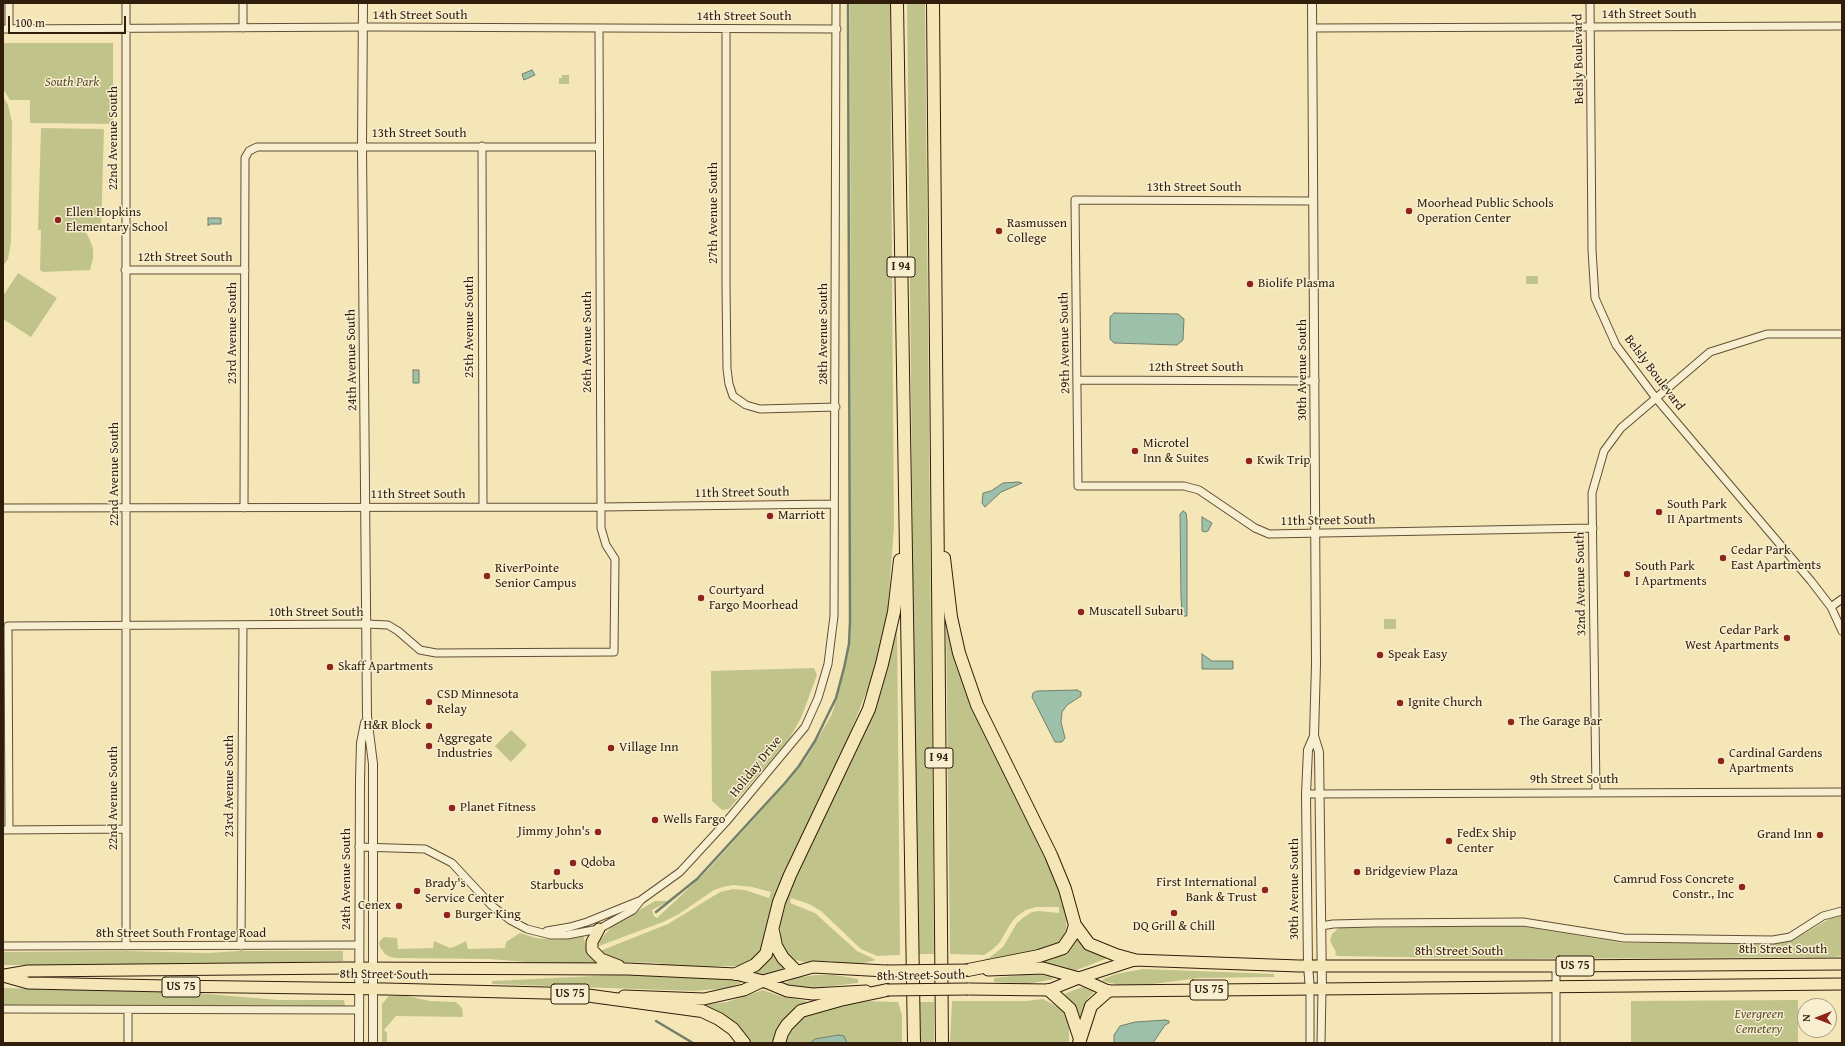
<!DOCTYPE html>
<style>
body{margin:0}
#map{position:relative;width:1845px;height:1046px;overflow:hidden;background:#f5e6b7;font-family:"Gentium Book Plus",serif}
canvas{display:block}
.frame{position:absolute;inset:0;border:4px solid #311d0b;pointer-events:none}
.north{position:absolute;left:1797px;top:998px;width:40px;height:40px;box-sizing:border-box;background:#f8efd0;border:1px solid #a89b81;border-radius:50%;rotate:270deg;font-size:11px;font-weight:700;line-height:16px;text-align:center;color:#311d0b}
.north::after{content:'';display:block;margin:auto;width:14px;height:18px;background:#8f2418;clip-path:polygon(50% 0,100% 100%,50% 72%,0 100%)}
.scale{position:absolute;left:8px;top:16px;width:118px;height:18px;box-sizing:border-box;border:2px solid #311d0b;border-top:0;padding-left:5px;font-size:12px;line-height:14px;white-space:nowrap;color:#311d0b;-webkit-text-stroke:3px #f8efd0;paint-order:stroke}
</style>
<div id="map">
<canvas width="1845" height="1046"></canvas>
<div class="frame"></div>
<div class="north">N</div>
<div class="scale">100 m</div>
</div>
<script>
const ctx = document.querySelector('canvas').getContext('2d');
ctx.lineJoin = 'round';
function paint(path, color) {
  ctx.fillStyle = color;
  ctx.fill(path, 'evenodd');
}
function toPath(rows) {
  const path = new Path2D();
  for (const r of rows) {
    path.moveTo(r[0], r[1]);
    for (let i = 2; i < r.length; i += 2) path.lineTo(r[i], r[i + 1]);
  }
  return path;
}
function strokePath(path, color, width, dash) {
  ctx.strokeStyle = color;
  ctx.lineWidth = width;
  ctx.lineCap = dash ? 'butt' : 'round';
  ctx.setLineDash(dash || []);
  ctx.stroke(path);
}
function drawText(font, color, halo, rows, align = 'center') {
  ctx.font = font + ' "Gentium Book Plus",serif';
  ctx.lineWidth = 3;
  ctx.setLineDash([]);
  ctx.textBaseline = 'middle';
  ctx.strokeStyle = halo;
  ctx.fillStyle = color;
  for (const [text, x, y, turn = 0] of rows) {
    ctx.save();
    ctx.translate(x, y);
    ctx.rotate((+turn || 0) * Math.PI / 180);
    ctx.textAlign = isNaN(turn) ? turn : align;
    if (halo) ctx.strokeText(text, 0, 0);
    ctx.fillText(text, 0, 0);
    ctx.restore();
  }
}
paint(toPath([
 [850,3,890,3,894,527,888,607,882,641,871,680,840,759,777,890,762,951,751,961,737,966,678,967,658,963,621,962,608,958,600,951,668,924,720,892,733,889,745,890,769,898,771,892,752,887,733,885,723,887,714,890,679,914,663,922,599,946,600,940,612,926,655,901,669,901,652,910,654,916,657,918,706,872,790,779,806,759,832,714,844,672,850,645,851,622],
 [907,3,925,3,934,954,917,954],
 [3,43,113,43,113,124,30,123,30,100,10,100,3,89],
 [562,75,569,75,569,84,559,84,559,78,562,78],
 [3,97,8,105,12,122,11,242,8,259,3,266],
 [41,128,104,129,101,231,85,231,89,238,93,248,93,259,90,270,43,272,40,270,41,230,38,230],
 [18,273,57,298,31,337,3,319,3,296],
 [1526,276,1538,276,1538,284,1526,284],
 [897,617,900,955,877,956,861,949,821,911,809,904,791,898,790,903,815,913,857,951,876,960,856,965,829,961,805,962,795,960,789,955,784,948,781,938,780,924,784,907,790,887,858,741],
 [946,619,1042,850,1062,892,1067,914,1066,930,1061,942,1047,950,981,960,989,958,1003,947,1017,923,1024,917,1032,912,1039,911,1059,913,1059,907,1036,907,1026,910,1017,916,1011,923,1000,942,993,949,984,955,950,954],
 [1384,619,1396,619,1396,629,1384,629],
 [814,668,817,675,801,718,789,739,729,809,722,810,712,801,711,671],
 [511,730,527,745,511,762,495,746],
 [1842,915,1842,956,1834,957,1506,959,1339,956,1335,955,1336,952,1330,941,1332,934,1339,928,1519,926,1623,943,1705,943,1768,945,1791,941,1831,918],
 [520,933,536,938,558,940,581,935,584,937,585,944,589,955,598,964,541,963,489,959,396,958,390,957,385,954,380,947,379,942,384,937,397,938,398,949,433,948,434,941,450,948,456,946,466,941,468,949,505,948,506,942],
 [1077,939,1078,939,1108,958,1074,971,1038,962,1063,955,1069,951],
 [128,951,208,953,239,951,343,951,343,961,191,965,3,965,3,952],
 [771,952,774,952,784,968,762,976,751,972],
 [1143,969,1274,974,1274,977,1199,978,1138,986,1123,986,1103,981,1103,979,1116,974],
 [1030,974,1049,976,1054,979,1028,984,994,982,994,978],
 [616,975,729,979,741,981,741,983,726,988,695,991,492,984,492,981],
 [816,975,835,975,858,979,858,983,813,988,799,988,783,984,795,978],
 [1082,987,1094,992,1087,999,1080,1017,1076,1006,1064,994],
 [3,988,195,993,279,1000,344,1000,345,1006,3,1005],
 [763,990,780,996,806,1001,806,1006,791,1012,780,1024,773,1043,751,1043,737,1025,726,1016,715,1011,703,1008,703,1005,727,1002],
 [389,996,407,996,430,1001,456,1002,462,1008,463,1017,396,1016,384,1030,387,1033,387,1043,382,1043,382,1004],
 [1043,999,1060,1008,1066,1016,1069,1025,1069,1043,950,1043,952,1001,1026,1001],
 [1798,1000,1798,1043,1631,1043,1631,1001],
 [861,1001,898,1002,902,1015,902,1043,784,1043,786,1035,805,1015],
 [917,1002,934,1002,934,1043,917,1043]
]), '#c0c48b');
const water = toPath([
 [532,70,535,75,524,80,522,74,532,70],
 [208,218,221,218,221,224,210,224,208,226,208,218],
 [1114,313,1178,314,1184,319,1183,340,1177,345,1114,343,1110,339,1110,317,1114,313],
 [413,370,419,370,419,383,413,383,413,370],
 [1018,482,1022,483,1001,492,985,507,982,503,983,493,991,491,1003,483,1018,482],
 [1183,511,1186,513,1187,521,1187,616,1184,616,1182,611,1181,597,1180,514,1183,511],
 [1202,517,1212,523,1208,531,1205,532,1202,531,1202,517],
 [1202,654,1212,661,1233,661,1233,669,1202,669,1202,654],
 [1077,690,1081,692,1081,696,1067,705,1062,712,1061,722,1065,738,1062,742,1055,742,1032,697,1033,693,1037,691,1077,690],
 [1165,1020,1169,1021,1169,1023,1165,1025,1153,1043,1114,1043,1114,1035,1120,1026,1135,1022,1165,1020],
 [839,1035,844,1036,847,1043,810,1043,815,1039,839,1035]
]);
paint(water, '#9dc0aa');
strokePath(water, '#727f6a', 1);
strokePath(toPath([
 [656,912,697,879,785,783,799,766,815,741,836,698,844,668,849,644,850,621,848,3],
 [656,1021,693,1043]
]), '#727f6a', 2.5);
const minor = toPath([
 [9,3,9,29],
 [126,3,126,946],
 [243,3,243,28],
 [1590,3,1592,250,1595,298,1616,345,1655,397,1811,581,1831,607,1842,631],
 [1312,28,1842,26],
 [3,29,375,27,837,29],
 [726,29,726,285,727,369,729,384,733,396,746,405,760,409,836,407],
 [482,146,483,507],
 [1313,201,1075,200,1078,486,1184,486,1199,490,1255,528,1269,534,1593,528],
 [125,270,245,270],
 [1078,380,1315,381],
 [3,508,601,507,834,504],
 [244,508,245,158,249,151,257,147,599,147],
 [1831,607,1842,599],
 [1596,792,1592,493,1604,451,1621,428,1710,352,1767,334,1842,334],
 [1306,794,1842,792],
 [9,829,8,626,367,624,388,625,398,631,420,650,436,653,614,652,615,559,606,545,601,528,601,507,599,29],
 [3,830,126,829],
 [359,847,425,849,452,863,491,905,510,920,527,929,551,935,567,935,599,929,633,910,641,900,680,872,726,822,805,727,818,698,828,664,834,616,836,3],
 [1321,926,1333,924,1375,923,1523,922,1624,938,1773,940,1790,937,1823,916,1842,911],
 [547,931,570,927,587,922,639,901],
 [3,946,359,945],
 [241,946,243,625],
 [1310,989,1310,1043],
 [3,1009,359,1010],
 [128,1043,128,1010],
 [1321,1043,1322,990],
 [1556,1043,1556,966]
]);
const tertiary = toPath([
 [363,3,362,147,367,716,373,764,373,1043],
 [1314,736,1319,752,1322,990],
 [1310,989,1308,966,1306,794,1308,750,1314,736,1316,664,1312,3],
 [359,1043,360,780,361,743,365,723]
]);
const primary = toPath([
 [599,929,592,942,592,950,601,959,619,966],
 [988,970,1043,968,1079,978,1108,991,1842,984],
 [5,975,28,971,345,968,627,969,736,974,763,981,787,991,813,994,866,991],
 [3,976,28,983,167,986,386,989,585,994],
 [968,989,1049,990,1079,978,1134,960,1299,966,1556,966,1842,964],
 [624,996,704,999,744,990,763,981,813,967,886,971]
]);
const motorway = toPath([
 [897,3,914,1043],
 [933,3,942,1043],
 [944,558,951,617,959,653,977,705,1051,855,1065,889,1075,925,1089,944,1116,955,1134,960],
 [773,931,776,946,783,958,796,971],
 [968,970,1039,956,1063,948,1072,935,1075,925],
 [736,974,755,965,766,954,779,902,790,875,869,709,882,664,894,612,900,560],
 [1049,990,1070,1009,1080,1039],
 [577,994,702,1011,719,1019,733,1029,744,1043],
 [779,1043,782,1033,787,1025,801,1011,840,1000,887,990],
 [1079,1043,1091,1006,1108,991]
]);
strokePath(minor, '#624f36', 9);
strokePath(tertiary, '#624f36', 10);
strokePath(primary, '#311d0b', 13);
strokePath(motorway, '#311d0b', 14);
strokePath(minor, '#f8efd0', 7);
strokePath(tertiary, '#f8efd0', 8);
strokePath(primary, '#f5e6b7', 11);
strokePath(motorway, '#f5e6b7', 12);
const primaryBridge = toPath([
 [886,971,968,970],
 [887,990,968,989]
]);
strokePath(primaryBridge, '#311d0b', 13, []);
strokePath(primaryBridge, '#f5e6b7', 11);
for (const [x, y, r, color] of [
 [1409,211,4,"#8f2418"],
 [58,220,4,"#8f2418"],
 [999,231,4,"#8f2418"],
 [1250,284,4,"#8f2418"],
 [1135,451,4,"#8f2418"],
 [1249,461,4,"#8f2418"],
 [1659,512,4,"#8f2418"],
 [770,516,4,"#8f2418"],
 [1723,558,4,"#8f2418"],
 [1627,574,4,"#8f2418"],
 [487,576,4,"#8f2418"],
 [701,598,4,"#8f2418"],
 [1081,612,4,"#8f2418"],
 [1787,638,4,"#8f2418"],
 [1380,655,4,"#8f2418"],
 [330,667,4,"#8f2418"],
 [429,702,4,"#8f2418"],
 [1400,703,4,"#8f2418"],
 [1511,722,4,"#8f2418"],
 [429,726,4,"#8f2418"],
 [429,746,4,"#8f2418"],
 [611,748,4,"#8f2418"],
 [1721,761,4,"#8f2418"],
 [452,808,4,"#8f2418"],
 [655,820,4,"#8f2418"],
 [598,832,4,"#8f2418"],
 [1820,835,4,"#8f2418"],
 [1449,841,4,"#8f2418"],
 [573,863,4,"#8f2418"],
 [557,872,4,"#8f2418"],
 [1357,872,4,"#8f2418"],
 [1742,887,4,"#8f2418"],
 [1265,890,4,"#8f2418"],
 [417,891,4,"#8f2418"],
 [399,906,4,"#8f2418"],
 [1174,913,4,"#8f2418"],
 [447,915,4,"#8f2418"]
]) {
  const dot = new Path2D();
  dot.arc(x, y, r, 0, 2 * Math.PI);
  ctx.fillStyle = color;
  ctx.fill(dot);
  strokePath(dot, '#f8efd0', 1.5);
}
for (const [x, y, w] of [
 [901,267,28],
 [939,758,28],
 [1575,966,38],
 [181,987,38],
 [1209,990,38],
 [570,994,38]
]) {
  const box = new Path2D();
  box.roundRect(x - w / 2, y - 10, w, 20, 3);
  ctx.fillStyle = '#f8efd0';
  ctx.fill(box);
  strokePath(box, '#311d0b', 1);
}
drawText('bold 12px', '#311d0b', null, [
 ["I 94",901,267],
 ["I 94",939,758],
 ["US 75",1575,966],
 ["US 75",181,987],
 ["US 75",1209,990],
 ["US 75",570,994]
]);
drawText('13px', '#311d0b', '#f8efd0', [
 ["14th Street South",1649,15],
 ["14th Street South",420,16],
 ["14th Street South",744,17],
 ["Belsly Boulevard",1579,59,-91],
 ["13th Street South",419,134],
 ["22nd Avenue South",114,138,-90],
 ["13th Street South",1194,188],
 ["27th Avenue South",714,213,-90],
 ["12th Street South",185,258],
 ["25th Avenue South",470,327,-90],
 ["23rd Avenue South",233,333,-90],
 ["28th Avenue South",824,334,-90],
 ["26th Avenue South",588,342,-90],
 ["29th Avenue South",1065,343,-91],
 ["24th Avenue South",352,360,-91],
 ["12th Street South",1196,368],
 ["30th Avenue South",1303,370,-90],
 ["Belsly Boulevard",1654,373,53],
 ["22nd Avenue South",115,474,-90],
 ["11th Street South",742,493,-1],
 ["11th Street South",418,495],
 ["11th Street South",1328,521,-1],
 ["32nd Avenue South",1581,584,-91],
 ["10th Street South",316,613],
 ["Holiday Drive",756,767,-51],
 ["9th Street South",1574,780],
 ["23rd Avenue South",230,786,-90],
 ["22nd Avenue South",114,798,-90],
 ["24th Avenue South",347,879,-90],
 ["30th Avenue South",1295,889,-90],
 ["8th Street South Frontage Road",181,934],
 ["8th Street South",1783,950],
 ["8th Street South",1459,952],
 ["8th Street South",384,975,1],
 ["8th Street South",921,976,-1]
]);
drawText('italic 13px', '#5c4f31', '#f8efd0', [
 ["South Park",72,83],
 ["Evergreen",1759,1015],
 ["Cemetery",1759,1030]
]);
drawText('13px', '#311d0b', '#f8efd0', [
 ["Moorhead Public Schools",1417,204],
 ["Operation Center",1417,219],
 ["Ellen Hopkins",66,213],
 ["Elementary School",66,228],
 ["Rasmussen",1007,224],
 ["College",1007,239],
 ["Biolife Plasma",1258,284],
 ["Microtel",1143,444],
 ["Inn & Suites",1143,459],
 ["Kwik Trip",1257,461],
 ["South Park",1667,505],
 ["II Apartments",1667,520],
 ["Marriott",778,516],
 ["Cedar Park",1731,551],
 ["East Apartments",1731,566],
 ["South Park",1635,567],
 ["I Apartments",1635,582],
 ["RiverPointe",495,569],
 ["Senior Campus",495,584],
 ["Courtyard",709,591],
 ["Fargo Moorhead",709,606],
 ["Muscatell Subaru",1089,612],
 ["Cedar Park",1779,631,"right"],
 ["West Apartments",1779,646,"right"],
 ["Speak Easy",1388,655],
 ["Skaff Apartments",338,667],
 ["CSD Minnesota",437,695],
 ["Relay",437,710],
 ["Ignite Church",1408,703],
 ["The Garage Bar",1519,722],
 ["H&R Block",421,726,"right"],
 ["Aggregate",437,739],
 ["Industries",437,754],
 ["Village Inn",619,748],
 ["Cardinal Gardens",1729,754],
 ["Apartments",1729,769],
 ["Planet Fitness",460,808],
 ["Wells Fargo",663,820],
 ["Jimmy John's",590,832,"right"],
 ["FedEx Ship",1457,834],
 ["Center",1457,849],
 ["Grand Inn",1812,835,"right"],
 ["Qdoba",581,863],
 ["Bridgeview Plaza",1365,872],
 ["Camrud Foss Concrete",1734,880,"right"],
 ["Constr., Inc",1734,895,"right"],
 ["First International",1257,883,"right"],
 ["Bank & Trust",1257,898,"right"],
 ["Brady's",425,884],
 ["Service Center",425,899],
 ["Starbucks",557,886,"center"],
 ["Cenex",391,906,"right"],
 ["Burger King",455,915],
 ["DQ Grill & Chill",1174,927,"center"]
], 'left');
</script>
